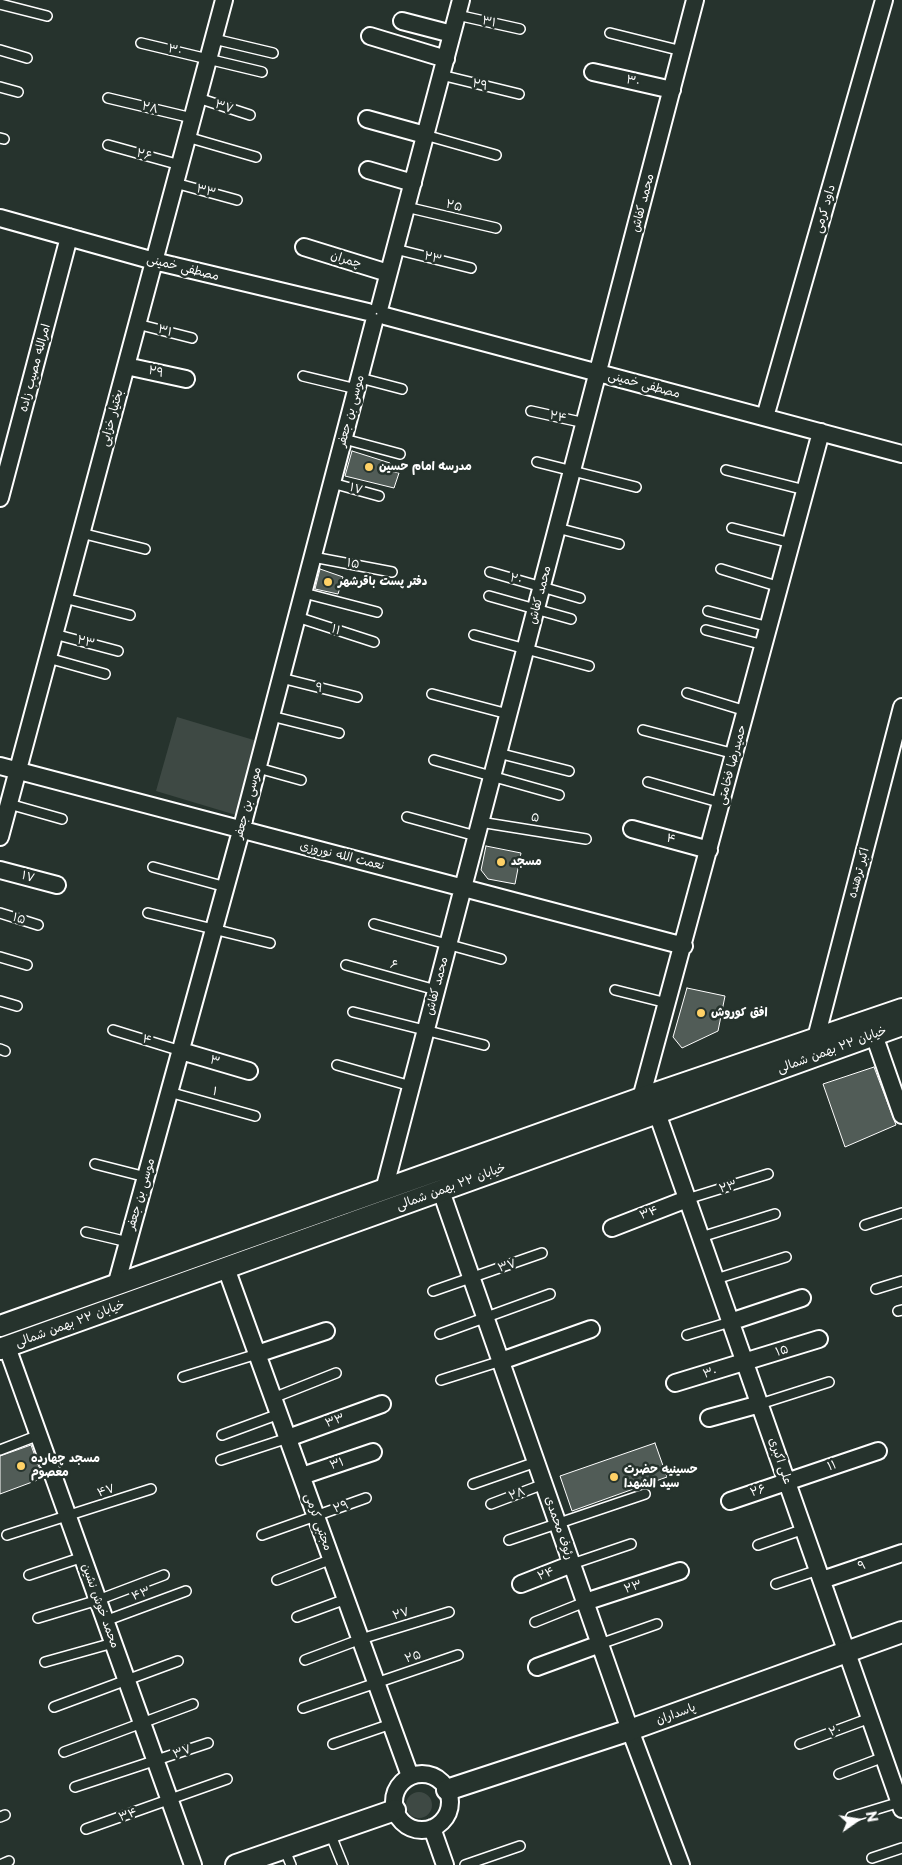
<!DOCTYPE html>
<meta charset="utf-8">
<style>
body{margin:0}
#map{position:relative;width:902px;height:1865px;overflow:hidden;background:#26332d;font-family:"Playpen Sans",sans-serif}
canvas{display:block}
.north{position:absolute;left:832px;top:1795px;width:50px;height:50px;-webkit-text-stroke:4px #26332d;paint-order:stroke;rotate:77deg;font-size:14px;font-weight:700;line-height:20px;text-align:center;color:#fff}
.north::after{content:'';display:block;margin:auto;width:18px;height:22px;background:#fff;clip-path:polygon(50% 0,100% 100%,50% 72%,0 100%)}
</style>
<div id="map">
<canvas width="902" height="1865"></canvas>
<div class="north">N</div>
</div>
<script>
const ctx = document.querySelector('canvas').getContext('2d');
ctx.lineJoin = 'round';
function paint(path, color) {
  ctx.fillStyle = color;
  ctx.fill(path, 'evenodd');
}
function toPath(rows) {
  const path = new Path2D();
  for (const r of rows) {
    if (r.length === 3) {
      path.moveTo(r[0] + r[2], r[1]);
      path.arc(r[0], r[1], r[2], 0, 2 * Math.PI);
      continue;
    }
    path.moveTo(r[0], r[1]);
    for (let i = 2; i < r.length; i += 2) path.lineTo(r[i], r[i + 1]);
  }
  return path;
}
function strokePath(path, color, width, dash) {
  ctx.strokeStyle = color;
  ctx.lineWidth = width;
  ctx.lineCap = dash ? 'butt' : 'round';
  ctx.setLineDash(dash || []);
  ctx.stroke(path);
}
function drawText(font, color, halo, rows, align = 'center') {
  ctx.font = font + ' "Playpen Sans","Playpen Sans Arabic",sans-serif';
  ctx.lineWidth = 5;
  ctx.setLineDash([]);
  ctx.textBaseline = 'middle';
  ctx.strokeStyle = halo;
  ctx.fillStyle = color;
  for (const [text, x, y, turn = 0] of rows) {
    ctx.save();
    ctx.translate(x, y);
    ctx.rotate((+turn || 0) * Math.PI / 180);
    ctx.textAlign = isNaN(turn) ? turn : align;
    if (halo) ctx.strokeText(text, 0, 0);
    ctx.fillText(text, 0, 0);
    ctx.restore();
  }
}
paint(toPath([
 [177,717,257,741,236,815,156,791],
 [419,1805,13]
]), '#3e4944');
const building = toPath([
 [352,451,390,463,389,471,399,473,394,488,345,476,352,451],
 [320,569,343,577,338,594,315,589,320,569],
 [486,846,521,853,515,884,488,879,481,870,486,846],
 [687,988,725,996,718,1031,682,1048,673,1037,687,988],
 [874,1067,896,1125,845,1147,823,1084,874,1067],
 [655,1443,667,1477,572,1511,560,1476,655,1443],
 [31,1445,43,1478,0,1494,0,1456,31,1445]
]);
paint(building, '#515c57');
strokePath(building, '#fff', 1);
const service = toPath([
 [0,4,47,16],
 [457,15,520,29],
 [610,33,682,51],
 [214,39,273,53],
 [141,43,262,72],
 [0,50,27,58],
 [441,75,519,94],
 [0,87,18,92],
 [108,98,192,118],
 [198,98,250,115],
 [425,135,496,155],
 [187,137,256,157],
 [0,138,4,139],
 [108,145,180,165],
 [175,183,237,200],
 [406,207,496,228],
 [395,249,471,268],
 [137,324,192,338],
 [303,376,357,389],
 [360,378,402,389],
 [531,411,585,423],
 [344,439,400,454],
 [537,462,636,487],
 [726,470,805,490],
 [332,483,379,496],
 [557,528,619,544],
 [732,528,791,543],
 [81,533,145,549],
 [313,557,392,572],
 [721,569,780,587],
 [490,572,580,598],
 [304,593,377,612],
 [489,596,571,619],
 [64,598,130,615],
 [708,611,769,627],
 [297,617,374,642],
 [706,630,764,645],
 [54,634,118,651],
 [474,635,589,666],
 [48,658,105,674],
 [281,678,357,697],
 [687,693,746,711],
 [432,694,508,714],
 [271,716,339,733],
 [643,730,735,754],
 [498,753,569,771],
 [434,760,559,795],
 [258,768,301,780],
 [648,782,722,803],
 [9,804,62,819],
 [407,817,476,836],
 [480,822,586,839],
 [153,867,226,887],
 [0,913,38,925],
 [148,913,270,943],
 [374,924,501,959],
 [0,957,27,965],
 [346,965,436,990],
 [615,990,667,1003],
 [0,1001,17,1006],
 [353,1012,484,1045],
 [113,1030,181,1051],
 [0,1049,5,1051],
 [337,1065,411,1086],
 [169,1092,255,1116],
 [95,1164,146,1177],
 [687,1199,768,1174],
 [865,1225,902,1213],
 [86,1232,128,1242],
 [701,1237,775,1214],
 [716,1279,786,1257],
 [876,1289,902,1281],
 [433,1291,542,1253],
 [898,1311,902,1310],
 [440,1334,550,1294],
 [687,1335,730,1322],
 [183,1377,257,1354],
 [441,1380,501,1361],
 [273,1398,336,1373],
 [760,1404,829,1382],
 [222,1435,279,1414],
 [0,1450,39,1435],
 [221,1460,288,1438],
 [473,1484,536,1462],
 [491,1504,544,1484],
 [7,1535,151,1489],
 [262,1535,366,1498],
 [509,1540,645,1494],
 [758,1545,804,1529],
 [572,1564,631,1544],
 [29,1575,83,1557],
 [277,1580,332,1559],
 [776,1584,818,1570],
 [297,1617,346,1599],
 [38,1618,98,1600,164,1575],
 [105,1621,186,1591],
 [535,1622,585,1602],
 [600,1644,657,1624],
 [305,1660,361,1639,449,1612],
 [45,1662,113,1643],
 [54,1707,178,1661],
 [303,1708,458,1655],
 [333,1744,391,1724],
 [800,1744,870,1718],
 [64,1752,193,1704],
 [839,1774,884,1757],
 [75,1787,208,1743],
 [0,1817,5,1815],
 [851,1817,900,1802],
 [86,1829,227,1779],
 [330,1833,343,1865],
 [284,1848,291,1865],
 [872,1858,902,1848],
 [0,1865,9,1861],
 [465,1865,520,1846]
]);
const minor = toPath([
 [402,21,452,34],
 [370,36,446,59],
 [593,72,672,90],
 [367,119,425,135],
 [368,170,413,183],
 [0,218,154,261,368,312],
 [304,247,388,273],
 [380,306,461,0],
 [385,316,902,454],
 [126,366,186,379],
 [765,417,884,0],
 [0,498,69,237],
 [0,766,684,946],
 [632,829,709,850],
 [0,837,224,0],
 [0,870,57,885],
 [874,1035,902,1115],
 [816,1038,902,707],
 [181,1051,249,1071],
 [641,1098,821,432],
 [657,1113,902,1809],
 [384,1190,695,0],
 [441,1191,630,1730,681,1865],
 [612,1228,687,1199],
 [226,1268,410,1776],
 [117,1282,241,831,374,322],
 [730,1322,802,1298],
 [7,1347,193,1865],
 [257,1354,326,1331],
 [501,1361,591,1329],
 [675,1383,819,1339],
 [709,1418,760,1404],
 [288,1438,382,1404],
 [302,1476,373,1452],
 [730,1501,878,1451],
 [822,1580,902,1553],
 [521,1584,572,1564],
 [585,1602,680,1571],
 [537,1667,600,1644],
 [422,1802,28],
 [432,1828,445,1865]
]);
const tertiary = toPath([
 [0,1326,641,1098,902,1009],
 [0,1349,902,1025],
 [447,1790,630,1730,902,1632],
 [236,1865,395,1810]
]);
strokePath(service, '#fff', 12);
strokePath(minor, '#fff', 20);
strokePath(tertiary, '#fff', 24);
strokePath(service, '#26332d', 9);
strokePath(minor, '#26332d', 16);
strokePath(tertiary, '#26332d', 20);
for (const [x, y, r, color] of [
 [369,467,5,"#ffd166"],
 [328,582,5,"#ffd166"],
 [501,862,5,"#ffd166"],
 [701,1013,5,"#ffd166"],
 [21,1466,5,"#ffd166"],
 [614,1477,5,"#ffd166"]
]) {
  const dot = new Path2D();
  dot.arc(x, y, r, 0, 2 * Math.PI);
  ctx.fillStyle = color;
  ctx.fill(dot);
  strokePath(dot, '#26332d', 2);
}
drawText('12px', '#fff', '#26332d', [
 ["۳۱",489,22,12],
 ["۳۰",175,50,13],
 ["۳۰",633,81,13],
 ["۲۹",480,85,13],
 ["۳۷",224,107,18],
 ["۲۸",150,108,13],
 ["۲۶",144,155,16],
 ["۳۳",206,191,15],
 ["محمد کفاش",643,203,-75],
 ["۲۵",454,206,13],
 ["داود کرمی",825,209,-74],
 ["۲۳",433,258,14],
 ["چمران",346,260,17],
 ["مصطفی خمینی",183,268,14],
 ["۳۱",165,331,15],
 ["امرالله مصیب زاده",35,368,-75],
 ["۲۹",156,372,13],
 ["مصطفی خمینی",644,385,15],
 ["موسی بن جعفر",351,411,-75],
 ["۲۴",558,417,12],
 ["بختیار خزایی",112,418,-75],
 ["۱۷",356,489,15],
 ["۱۵",353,564,11],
 ["۲۰",516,579,15],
 ["محمد کفاش",540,595,-75],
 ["۱۱",336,630,18],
 ["۲۳",86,642,14],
 ["۹",319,688,14],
 ["حمیدرضا فخامتی",732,765,-75],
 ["موسی بن جعفر",248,803,-75],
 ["۵",535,818,9],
 ["۴",671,839,16],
 ["نعمت الله نوروزی",342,856,14],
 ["اکبر ترهنده",859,873,-75],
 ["۱۷",28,877,15],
 ["۱۵",19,919,17],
 ["۶",394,965,16],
 ["محمد کفاش",437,986,-75],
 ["۴",147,1040,17],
 ["خیابان ۲۲ بهمن شمالی",832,1050,-20],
 ["۳",215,1061,17],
 ["۱",215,1092,15],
 ["خیابان ۲۲ بهمن شمالی",451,1187,-20],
 ["۲۳",728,1187,-17],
 ["موسی بن جعفر",141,1194,-74],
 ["۳۴",649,1213,-20],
 ["۳۷",507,1266,-19],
 ["خیابان ۲۲ بهمن شمالی",70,1324,-20],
 ["۱۵",782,1351,-18],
 ["۳۰",710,1373,-16],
 ["۳۳",335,1421,-19],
 ["علی اکبری",780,1461,71],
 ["۳۱",337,1464,-18],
 ["۱۱",832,1466,-19],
 ["۴۷",106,1491,-18],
 ["۲۶",758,1491,-19],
 ["۲۸",517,1494,-21],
 ["۲۹",341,1507,-20],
 ["مجتبی کرمی",318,1522,70],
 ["رئوف محمدی",559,1528,71],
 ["۹",862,1566,-19],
 ["۲۴",546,1574,-21],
 ["۲۳",633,1587,-18],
 ["۴۳",141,1594,-20],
 ["محمد خوش نشین",100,1606,70],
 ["۲۷",401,1614,-17],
 ["۲۵",413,1657,-19],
 ["پاسداران",676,1714,-20],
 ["۲۰",835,1731,-21],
 ["۳۷",182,1752,-20],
 ["۳۴",128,1815,-19]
]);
drawText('bold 12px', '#fff', '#26332d', [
 ["مدرسه امام حسین",379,467],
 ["دفتر پست باقرشهر",338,582],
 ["مسجد",511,862],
 ["افق کوروش",711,1013],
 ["مسجد چهارده",31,1459],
 ["معصوم",31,1473],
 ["حسینیه حضرت",624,1470],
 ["سید الشهدا",624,1484]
], 'left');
</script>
